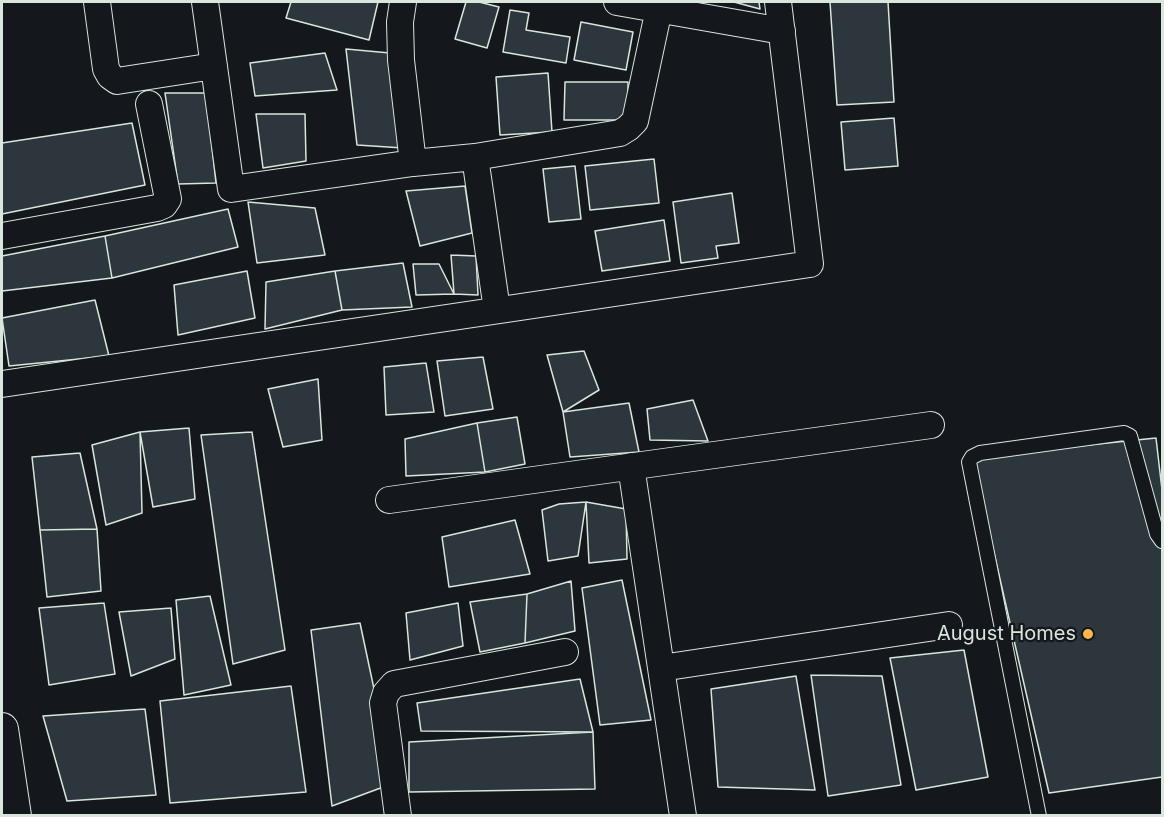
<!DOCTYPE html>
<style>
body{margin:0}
#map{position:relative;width:1164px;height:817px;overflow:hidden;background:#14181c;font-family:Inter,sans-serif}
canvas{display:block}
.frame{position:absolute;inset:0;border:3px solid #d8e6dc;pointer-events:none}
</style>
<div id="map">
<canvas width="1164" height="817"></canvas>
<div class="frame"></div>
</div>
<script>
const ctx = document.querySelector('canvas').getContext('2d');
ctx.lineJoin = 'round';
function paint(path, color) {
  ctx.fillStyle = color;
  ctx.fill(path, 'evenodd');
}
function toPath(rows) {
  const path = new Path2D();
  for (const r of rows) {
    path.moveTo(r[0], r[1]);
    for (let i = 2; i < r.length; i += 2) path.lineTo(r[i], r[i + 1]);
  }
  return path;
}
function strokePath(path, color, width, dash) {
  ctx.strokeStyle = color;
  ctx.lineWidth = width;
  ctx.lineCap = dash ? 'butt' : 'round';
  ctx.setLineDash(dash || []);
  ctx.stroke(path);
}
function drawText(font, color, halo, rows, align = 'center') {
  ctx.font = font + ' Inter,sans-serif';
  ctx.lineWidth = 4.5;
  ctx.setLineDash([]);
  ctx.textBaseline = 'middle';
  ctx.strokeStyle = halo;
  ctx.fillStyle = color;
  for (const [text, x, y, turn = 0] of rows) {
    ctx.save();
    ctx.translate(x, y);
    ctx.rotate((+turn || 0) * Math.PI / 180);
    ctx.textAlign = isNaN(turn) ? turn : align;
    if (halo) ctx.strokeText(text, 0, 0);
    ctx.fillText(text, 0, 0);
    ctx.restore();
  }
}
const building = toPath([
 [291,2,378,2,369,40,286,18,291,2],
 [466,2,479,2,499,7,487,48,455,39,466,2],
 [734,2,759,2,760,9,734,2],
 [830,2,888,2,894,102,837,105,830,2],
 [510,10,529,13,526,30,570,37,566,63,503,52,510,10],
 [581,22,633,32,626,70,574,60,581,22],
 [346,49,390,53,403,148,357,145,346,49],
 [325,53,337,90,255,96,250,63,325,53],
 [548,73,552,132,500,135,496,77,548,73],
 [565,82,628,82,628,120,564,120,565,82],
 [165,93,206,93,216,183,178,184,165,93],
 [256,114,305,114,306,161,263,168,256,114],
 [894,118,898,166,845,170,841,122,894,118],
 [132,123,145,185,2,214,2,143,132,123],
 [654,159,659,203,590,210,585,166,654,159],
 [575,166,581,219,549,222,543,169,575,166],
 [465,186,472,233,420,246,406,191,465,186],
 [732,193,739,243,716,246,718,258,681,263,673,202,732,193],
 [248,202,315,208,325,255,257,263,248,202],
 [228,209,238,247,112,278,105,236,228,209],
 [664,220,670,261,602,271,595,231,664,220],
 [105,236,112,278,2,291,2,256,105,236],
 [451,255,476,256,478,295,454,294,451,255],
 [403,263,412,307,342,310,335,271,403,263],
 [413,264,439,264,454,294,416,295,413,264],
 [247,271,255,318,178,335,174,285,247,271],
 [335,271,342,310,265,329,266,282,335,271],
 [95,300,109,356,9,366,2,318,95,300],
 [584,351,599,390,563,412,547,355,584,351],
 [483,357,493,409,445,416,437,361,483,357],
 [426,363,434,412,386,415,384,367,426,363],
 [318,379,322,440,283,447,268,389,318,379],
 [693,400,708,441,650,440,647,409,693,400],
 [629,403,639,452,570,457,563,412,629,403],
 [517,417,525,464,485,472,477,423,517,417],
 [477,423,485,472,406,476,405,439,477,423],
 [189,428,195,499,153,507,140,432,189,428],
 [140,432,142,513,106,525,92,445,140,432],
 [252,432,285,650,233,664,201,435,252,432],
 [1156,438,1162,490,1162,777,1049,793,972,457,1156,438],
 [80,453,97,529,40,530,32,457,80,453],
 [586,502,626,509,627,559,589,563,586,502],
 [586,502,578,556,548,561,542,510,559,504,586,502],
 [515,520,530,574,449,587,442,537,515,520],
 [97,529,101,591,47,597,40,530,97,529],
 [622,580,651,720,600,725,582,588,622,580],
 [571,581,575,631,525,643,527,594,571,581],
 [527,594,525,643,480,652,470,602,527,594],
 [210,596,231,685,184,695,176,600,210,596],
 [104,603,115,674,49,685,39,608,104,603],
 [458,603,463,646,410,660,406,613,458,603],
 [171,608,175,659,131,676,119,612,171,608],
 [360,623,394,783,332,806,311,630,360,623],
 [964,650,988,777,916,790,890,658,964,650],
 [811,675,882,676,901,785,828,796,811,675],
 [796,676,815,790,718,787,711,689,796,676],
 [580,679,593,732,421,731,417,703,580,679],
 [291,686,306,792,170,803,160,701,291,686],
 [145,709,156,795,67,801,43,716,145,709],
 [593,732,595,789,409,792,409,742,593,732]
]);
paint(building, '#2c363c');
strokePath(building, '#d8e6dc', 1.5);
const service = toPath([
 [1039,816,969,462,972,457,980,453,1124,433,1130,436,1157,534,1162,541]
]);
const minor = toPath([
 [97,2,106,69,110,76,117,81,214,66],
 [205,2,231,189,413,163,475,157,497,310],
 [403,2,400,22,401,60,413,163],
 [617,2,782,31],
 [475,157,620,133,628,128,635,121,659,9],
 [2,236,157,208,164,205,168,199,149,104],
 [2,384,810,264,778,2],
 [631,466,683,816],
 [389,500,931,425],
 [661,668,949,625],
 [398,816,383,703,386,693,394,684,565,652]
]);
const tertiary = toPath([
 [2,729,15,816]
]);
strokePath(service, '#d8e6dc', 16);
strokePath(minor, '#d8e6dc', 28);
strokePath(tertiary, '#d8e6dc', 34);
strokePath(service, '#14181c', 14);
strokePath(minor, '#14181c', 26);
strokePath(tertiary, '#14181c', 32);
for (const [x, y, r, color] of [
 [1088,634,6,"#ffb74d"]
]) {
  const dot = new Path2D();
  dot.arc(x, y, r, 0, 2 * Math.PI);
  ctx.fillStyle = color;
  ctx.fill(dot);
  strokePath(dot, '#14181c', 2);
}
drawText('20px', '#d8e6dc', '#14181c', [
 ["August Homes",1076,634]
], 'right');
</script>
